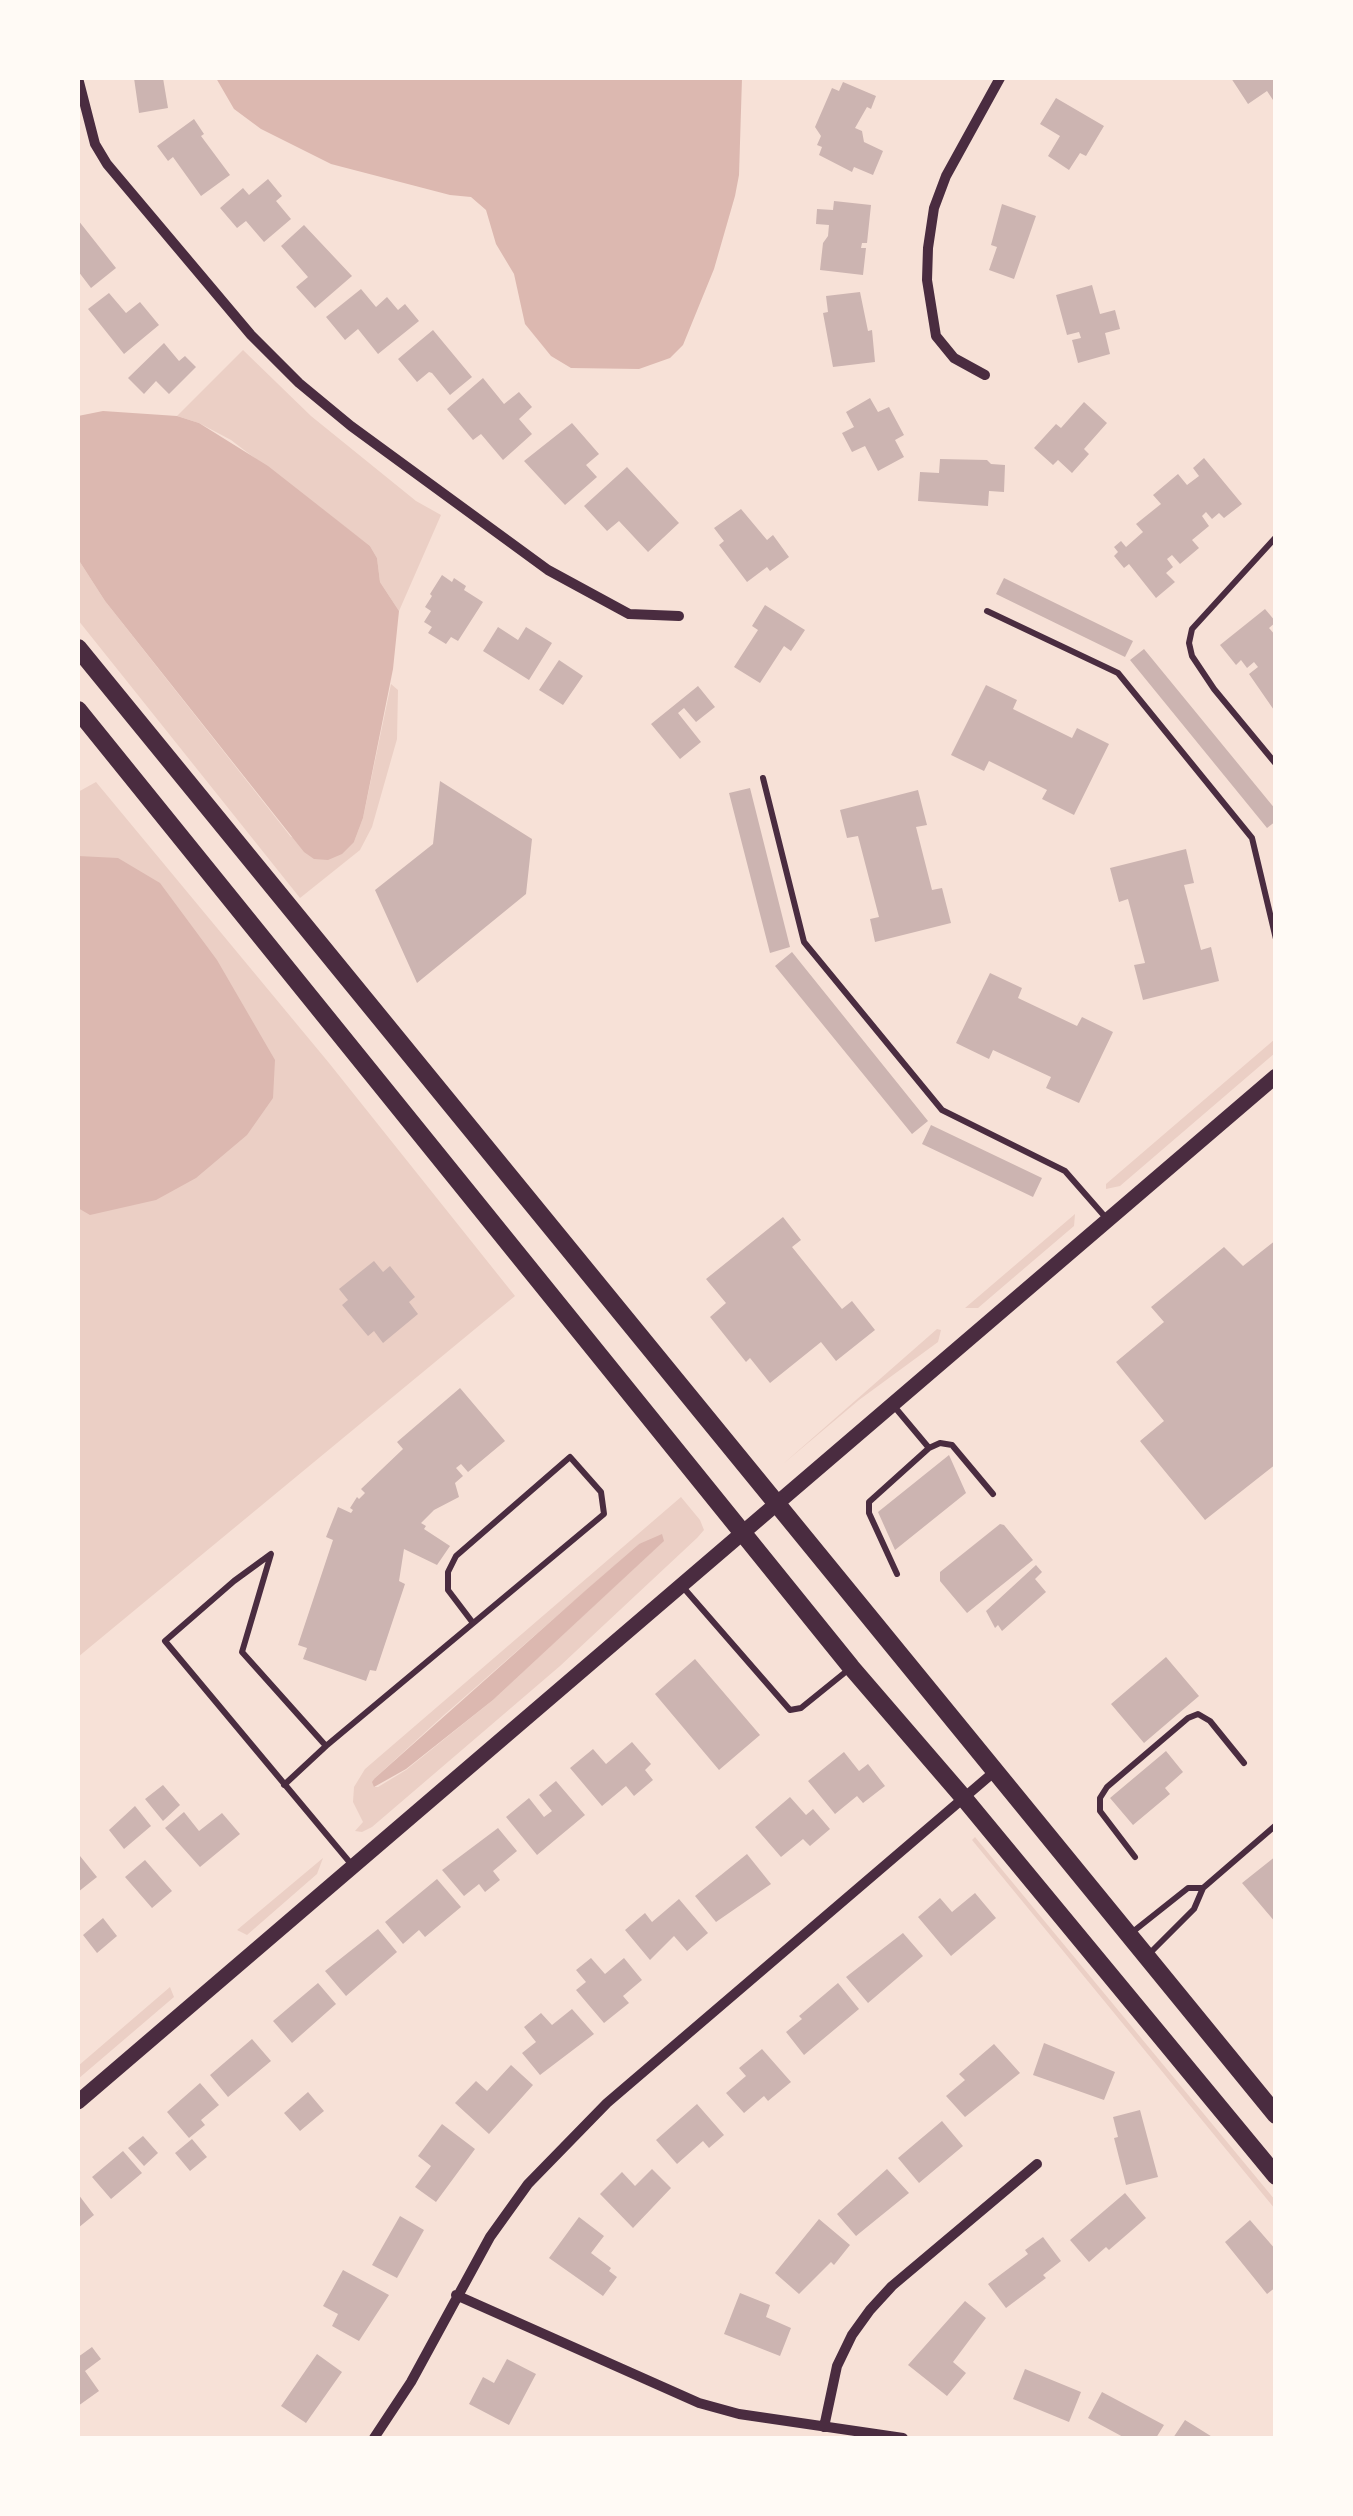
<!DOCTYPE html>
<style>
body{margin:0}
#map{position:relative;width:1353px;height:2516px;overflow:hidden;background:#f7e1d7;font-family:Signika,sans-serif}
canvas{display:block}
.frame{position:absolute;inset:0;border:80px solid #fffaf5;pointer-events:none}
</style>
<div id="map">
<canvas width="1353" height="2516"></canvas>
<div class="frame"></div>
</div>
<script>
const ctx = document.querySelector('canvas').getContext('2d');
ctx.lineJoin = 'round';
function paint(path, color) {
  ctx.fillStyle = color;
  ctx.fill(path, 'evenodd');
}
function toPath(rows) {
  const path = new Path2D();
  for (const r of rows) {
    path.moveTo(r[0], r[1]);
    for (let i = 2; i < r.length; i += 2) path.lineTo(r[i], r[i + 1]);
  }
  return path;
}
function strokePath(path, color, width, dash) {
  ctx.strokeStyle = color;
  ctx.lineWidth = width;
  ctx.lineCap = dash ? 'butt' : 'round';
  ctx.setLineDash(dash || []);
  ctx.stroke(path);
}
paint(toPath([
 [243,350,311,416,416,501,441,515,399,611,380,582,377,558,370,546,231,440,199,423,177,416],
 [78,559,105,601,291,837,354,842,363,818,391,684,398,690,397,739,372,827,360,850,300,898,78,620],
 [96,782,329,1063,515,1296,78,1657,78,792],
 [1275,1039,1275,1053,1120,1186,1106,1189,1106,1184],
 [1075,1214,1074,1226,1006,1284,978,1308,965,1308],
 [937,1329,941,1330,938,1342,859,1400,783,1464],
 [681,1497,700,1520,704,1530,697,1538,560,1666,372,1827,362,1832,355,1831,363,1822,353,1802,354,1787,365,1769],
 [663,1541,493,1700,406,1770,378,1787,374,1787,375,1778,444,1715,639,1544],
 [975,1837,1275,2200,1275,2209,972,1840],
 [323,1858,317,1874,247,1935,237,1930],
 [170,1987,174,1997,78,2079,78,2066]
]), '#ebcfc5');
paint(toPath([
 [216,78,742,78,739,175,735,196,714,269,683,345,670,358,639,369,571,368,551,356,525,324,514,274,496,244,486,210,471,197,450,195,331,164,261,129,234,109],
 [103,411,177,416,199,423,268,466,370,546,377,558,380,582,399,611,393,669,363,818,354,842,342,854,328,860,314,859,304,852,105,601,78,559,78,416],
 [78,856,118,858,160,883,217,960,275,1060,273,1098,247,1135,196,1178,156,1200,90,1215,78,1208],
 [662,1534,664,1541,493,1700,406,1769,374,1787,372,1782,375,1778,586,1590,639,1544]
]), '#dcb8b0');
paint(toPath([
 [134,78,163,78,168,108,139,113],
 [1231,78,1276,78,1276,99,1273,100,1267,91,1248,104],
 [843,82,876,96,871,109,867,107,855,128,862,131,864,142,883,151,873,175,854,167,852,172,819,155,822,147,817,145,821,136,815,127,832,88,839,91],
 [1056,98,1104,126,1086,156,1080,153,1069,170,1048,156,1060,136,1040,124],
 [194,119,204,134,201,136,230,175,201,196,173,157,168,161,157,146],
 [268,179,282,196,276,201,291,219,264,242,246,221,237,228,220,208,243,188,249,195],
 [834,201,871,205,867,243,862,243,861,248,866,248,863,275,820,270,823,243,828,236,829,225,816,224,817,209,833,210],
 [1002,204,1036,216,1014,279,989,270,997,247,991,245],
 [78,220,116,268,91,288,78,271],
 [304,225,352,276,315,308,296,287,308,277,281,246],
 [1092,285,1100,314,1115,310,1120,329,1105,333,1110,354,1078,363,1072,340,1081,338,1079,332,1067,335,1056,295],
 [361,289,376,307,387,297,398,310,405,304,419,321,378,354,358,329,345,340,326,317],
 [860,292,868,331,872,330,875,362,833,367,823,313,828,312,826,296],
 [109,293,126,313,140,302,159,325,124,354,88,309],
 [433,330,472,377,450,395,432,373,429,372,417,382,398,359],
 [164,343,179,361,185,356,196,367,169,394,156,381,144,394,128,378],
 [483,378,504,404,519,392,532,407,519,419,532,434,503,460,481,434,473,440,447,409],
 [870,398,878,412,889,407,904,435,895,440,904,457,878,471,865,446,852,452,842,433,854,427,846,412],
 [1084,402,1107,423,1084,449,1089,454,1072,473,1058,460,1053,465,1034,448,1056,424,1061,428],
 [572,423,599,454,586,465,597,477,565,505,524,461],
 [1204,458,1242,504,1224,518,1219,513,1212,519,1206,512,1202,516,1209,526,1192,540,1199,548,1180,564,1172,555,1167,559,1173,567,1166,573,1175,582,1156,598,1129,564,1124,568,1114,556,1118,552,1114,547,1121,541,1126,547,1143,532,1136,524,1161,504,1153,495,1178,474,1187,485,1199,476,1193,468],
 [940,459,987,460,991,464,1005,465,1004,492,989,491,988,506,918,501,920,472,939,473],
 [627,467,679,523,648,552,619,521,607,531,584,506],
 [741,509,767,540,773,535,789,557,770,571,767,567,747,582,719,545,724,541,714,528],
 [442,575,452,582,454,578,466,586,464,590,483,602,458,641,451,637,446,644,428,633,432,627,424,622,431,611,425,607,432,596,430,594],
 [1004,578,1133,641,1125,657,996,594],
 [765,605,805,630,791,651,784,646,760,683,734,667,758,630,752,626],
 [1265,609,1276,622,1269,628,1276,636,1276,713,1249,674,1258,667,1254,662,1247,668,1241,660,1236,665,1220,645],
 [498,627,518,640,526,627,552,643,529,680,483,651],
 [1144,649,1276,810,1276,821,1267,828,1130,660],
 [559,660,583,676,563,705,539,690],
 [986,685,1017,700,1013,709,1072,738,1077,728,1109,744,1074,815,1042,799,1047,790,989,761,984,771,951,755],
 [698,686,715,707,696,722,684,708,678,713,701,742,680,759,651,724],
 [440,781,532,839,526,894,417,983,375,890,433,844],
 [750,788,790,947,770,953,729,793],
 [918,790,927,825,916,827,932,890,942,888,951,923,875,942,870,919,879,917,858,836,847,838,840,810],
 [1186,849,1194,883,1184,885,1201,950,1211,947,1219,981,1143,1000,1134,965,1145,963,1128,899,1119,902,1110,868],
 [792,952,928,1121,912,1134,775,966],
 [990,973,1022,988,1018,998,1077,1026,1082,1017,1113,1032,1079,1103,1046,1088,1051,1077,993,1050,989,1059,956,1043],
 [931,1125,1042,1178,1033,1197,922,1144],
 [783,1217,801,1240,792,1247,842,1309,852,1301,875,1330,836,1361,821,1342,770,1383,750,1358,746,1362,710,1317,726,1303,706,1279],
 [1276,1240,1276,1464,1205,1520,1140,1441,1164,1421,1116,1362,1164,1322,1151,1307,1224,1247,1243,1266],
 [374,1261,383,1272,390,1266,415,1297,409,1302,418,1314,383,1343,374,1331,368,1336,342,1305,348,1300,339,1289],
 [460,1388,505,1441,468,1472,461,1464,456,1468,463,1476,455,1483,459,1497,434,1510,421,1523,426,1526,424,1529,450,1546,437,1565,404,1549,399,1581,405,1584,376,1671,370,1670,366,1681,303,1659,307,1648,298,1645,333,1540,326,1537,338,1507,351,1513,353,1510,350,1508,357,1497,359,1499,365,1493,361,1489,403,1449,397,1442],
 [949,1455,966,1493,895,1550,878,1512],
 [1000,1524,1004,1525,1033,1560,967,1613,940,1581,940,1572],
 [1036,1565,1042,1572,1035,1579,1046,1592,1002,1631,998,1625,995,1628,986,1611],
 [1166,1657,1199,1696,1144,1743,1111,1704],
 [695,1659,760,1735,719,1770,655,1694],
 [632,1742,651,1764,645,1770,653,1780,634,1796,626,1786,602,1806,570,1768,593,1749,606,1764],
 [1166,1751,1183,1772,1165,1788,1170,1794,1133,1825,1110,1798],
 [844,1752,859,1771,868,1764,885,1786,863,1803,857,1796,835,1814,808,1781],
 [556,1781,585,1815,537,1855,506,1817,529,1798,544,1817,552,1811,539,1795],
 [163,1785,180,1805,163,1821,145,1799],
 [790,1797,806,1815,813,1809,830,1829,810,1846,803,1839,781,1857,755,1827],
 [135,1806,151,1826,124,1849,109,1830],
 [184,1812,199,1831,222,1813,240,1834,200,1867,165,1828],
 [498,1828,517,1851,493,1871,500,1880,485,1892,479,1884,464,1896,442,1870],
 [747,1854,771,1884,716,1922,695,1896],
 [80,1856,97,1877,78,1892,78,1858],
 [1276,1856,1276,1923,1242,1883],
 [145,1860,172,1891,152,1908,125,1877],
 [437,1879,461,1907,425,1937,419,1930,403,1944,385,1922],
 [975,1893,996,1918,951,1956,918,1917,940,1898,952,1912],
 [679,1899,708,1933,687,1951,674,1936,650,1960,625,1930,645,1913,652,1922],
 [103,1918,117,1936,97,1953,83,1935],
 [378,1929,397,1952,346,1996,325,1971],
 [903,1933,923,1956,868,2003,846,1977],
 [591,1958,605,1974,624,1958,642,1980,623,1996,629,2003,604,2023,576,1990,586,1982,576,1970],
 [318,1983,336,2004,292,2043,273,2021],
 [838,1983,859,2009,804,2055,786,2032,802,2019,799,2016],
 [572,2009,594,2034,540,2075,522,2053,536,2042,524,2027,541,2013,552,2025],
 [252,2039,271,2061,228,2097,210,2075],
 [1044,2043,1115,2072,1104,2100,1033,2075],
 [994,2044,1020,2073,965,2117,946,2096,965,2080,959,2074],
 [762,2049,791,2082,768,2101,764,2096,744,2113,726,2093,746,2076,739,2068],
 [511,2065,533,2085,489,2134,455,2103,476,2081,487,2091],
 [200,2083,219,2105,201,2120,205,2125,189,2138,167,2112],
 [308,2092,324,2111,300,2131,284,2113],
 [697,2104,724,2135,709,2148,703,2141,677,2164,656,2140],
 [1140,2110,1158,2177,1126,2185,1114,2138,1118,2137,1113,2117],
 [942,2121,963,2146,919,2183,898,2158],
 [442,2124,475,2149,436,2202,415,2187,431,2166,418,2156],
 [143,2136,158,2153,144,2166,128,2148],
 [192,2139,207,2157,190,2171,175,2153],
 [123,2151,142,2173,111,2199,92,2177],
 [652,2169,671,2188,633,2228,600,2194,622,2172,635,2186],
 [887,2169,909,2193,856,2236,837,2214],
 [1125,2193,1146,2218,1109,2250,1106,2247,1089,2262,1070,2240],
 [78,2194,94,2215,78,2228],
 [400,2216,424,2230,397,2278,372,2265],
 [579,2217,604,2236,591,2253,611,2268,609,2271,617,2277,603,2296,549,2258],
 [819,2219,850,2245,834,2265,831,2262,799,2294,775,2273],
 [1250,2220,1276,2250,1276,2287,1267,2294,1225,2242],
 [1043,2237,1061,2261,1043,2275,1046,2278,1006,2308,988,2284,1028,2254,1025,2250],
 [343,2270,389,2295,359,2341,332,2326,338,2314,323,2306],
 [740,2293,770,2305,766,2317,791,2328,780,2356,724,2334],
 [965,2301,986,2318,953,2362,966,2373,947,2396,908,2365],
 [92,2347,101,2359,85,2371,99,2391,78,2406,78,2357],
 [317,2354,342,2372,306,2423,281,2406],
 [507,2359,536,2374,509,2425,469,2404,483,2377,494,2383],
 [1025,2369,1081,2392,1069,2422,1013,2399],
 [1102,2392,1164,2425,1156,2438,1125,2438,1088,2418],
 [1185,2420,1214,2438,1173,2438]
]), '#ccb4b1');
strokePath(toPath([
 [1276,537,1192,629,1189,643,1192,656,1214,689,1276,764],
 [987,611,1118,673,1252,838,1276,939],
 [763,778,804,942,942,1110,1065,1171,1107,1219],
 [893,1405,929,1448,940,1443,952,1445,993,1494],
 [897,1574,869,1513,869,1502,929,1448],
 [682,1586,790,1710,801,1708,848,1670],
 [284,1785,326,1746],
 [1135,1857,1100,1811,1100,1798,1107,1787,1188,1718,1198,1714,1210,1721,1244,1763],
 [352,1865,165,1641,234,1581,271,1554,242,1652,326,1746,604,1514,601,1492,570,1457,456,1556,448,1572,448,1590,473,1623],
 [1130,1934,1188,1888,1203,1888],
 [1149,1954,1194,1909,1203,1888,1276,1825]
]), '#4a2c40', 6);
strokePath(toPath([
 [78,78,95,144,107,164,251,335,299,383,351,426,548,570,629,614,679,616],
 [985,375,954,358,936,336,927,280,928,248,934,208,946,176,1000,78],
 [456,2295,699,2403,739,2414,903,2438],
 [824,2427,837,2366,852,2335,870,2310,892,2286,1037,2164],
 [374,2438,411,2382,490,2237,528,2184,607,2103,994,1772]
]), '#4a2c40', 10);
strokePath(toPath([
 [78,2102,1276,1076]
]), '#4a2c40', 15);
strokePath(toPath([
 [78,648,1276,2115],
 [78,710,851,1667,963,1797,1276,2176]
]), '#4a2c40', 18);
</script>
